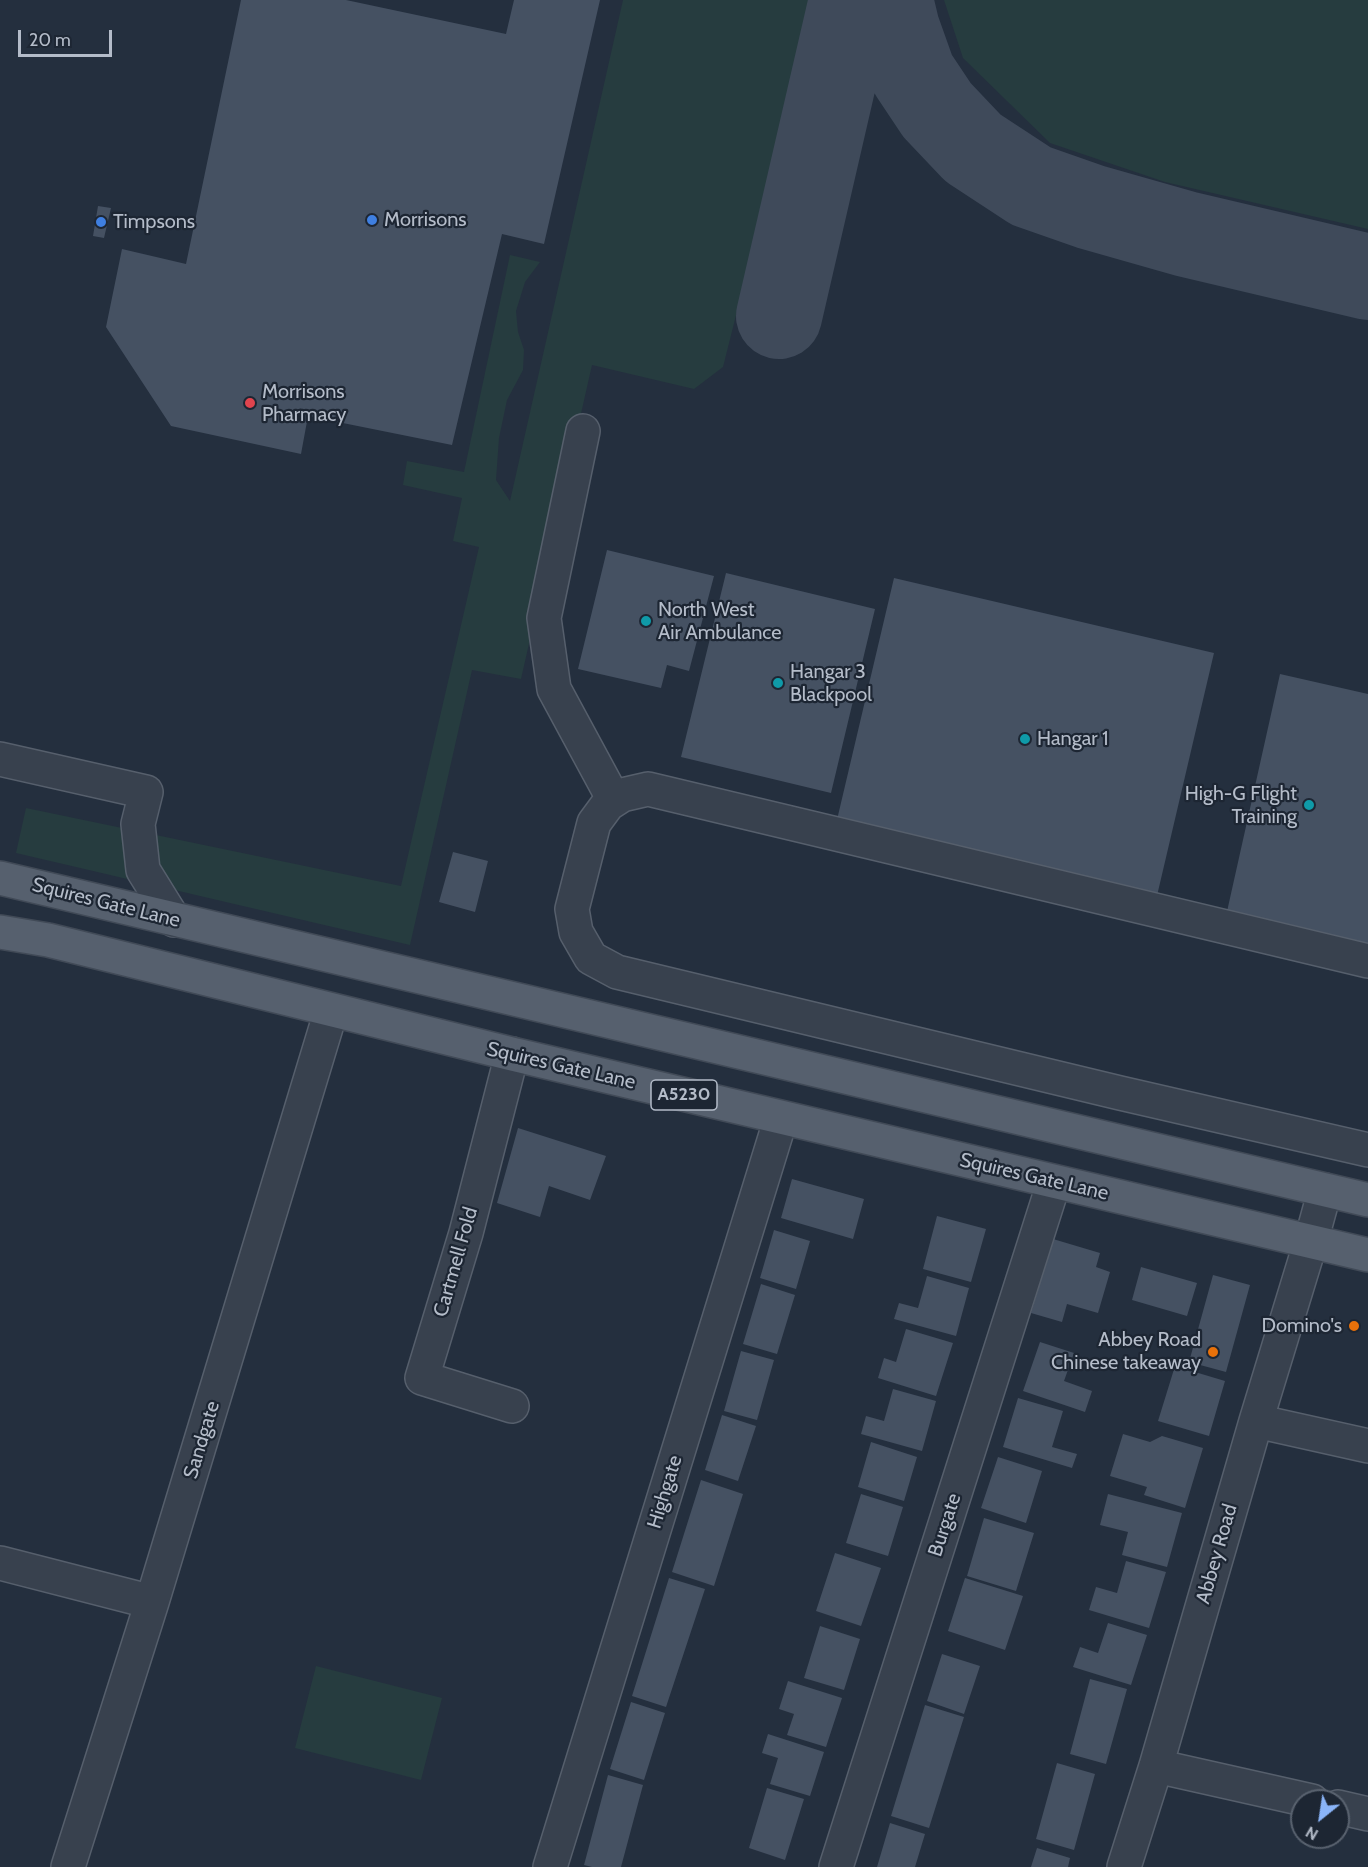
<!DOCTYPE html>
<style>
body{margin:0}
#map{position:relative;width:1368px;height:1867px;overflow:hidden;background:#242f3e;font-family:Cabin,sans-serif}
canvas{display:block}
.north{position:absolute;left:1290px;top:1789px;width:60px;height:60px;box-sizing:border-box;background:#1d2633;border:2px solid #59626f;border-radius:50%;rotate:210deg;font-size:16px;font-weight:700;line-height:24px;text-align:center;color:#b4bcc9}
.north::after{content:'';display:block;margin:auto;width:21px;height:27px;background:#8ab4f8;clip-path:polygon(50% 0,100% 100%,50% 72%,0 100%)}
.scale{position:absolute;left:18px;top:30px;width:94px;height:27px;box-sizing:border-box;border:3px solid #b4bcc9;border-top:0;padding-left:8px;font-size:18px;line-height:21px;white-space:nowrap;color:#b4bcc9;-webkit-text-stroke:4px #1d2633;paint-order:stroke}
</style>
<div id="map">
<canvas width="1368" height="1867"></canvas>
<div class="north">N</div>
<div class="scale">20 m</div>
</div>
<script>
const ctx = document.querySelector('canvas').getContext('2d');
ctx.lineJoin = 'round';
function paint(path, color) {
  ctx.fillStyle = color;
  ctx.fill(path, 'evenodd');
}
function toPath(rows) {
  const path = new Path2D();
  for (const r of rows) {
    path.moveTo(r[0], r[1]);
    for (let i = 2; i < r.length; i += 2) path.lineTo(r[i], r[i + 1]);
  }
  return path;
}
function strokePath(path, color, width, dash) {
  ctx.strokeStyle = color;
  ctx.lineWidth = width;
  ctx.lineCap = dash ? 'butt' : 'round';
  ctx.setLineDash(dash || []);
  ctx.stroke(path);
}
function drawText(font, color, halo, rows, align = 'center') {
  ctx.font = font + ' Cabin,sans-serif';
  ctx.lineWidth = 4.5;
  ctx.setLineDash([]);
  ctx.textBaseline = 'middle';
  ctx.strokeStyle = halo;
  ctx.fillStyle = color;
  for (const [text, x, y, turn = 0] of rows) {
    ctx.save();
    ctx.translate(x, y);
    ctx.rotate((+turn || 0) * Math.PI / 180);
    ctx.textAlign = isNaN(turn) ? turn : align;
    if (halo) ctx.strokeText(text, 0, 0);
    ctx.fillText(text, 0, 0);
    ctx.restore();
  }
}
paint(toPath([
 [623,0,812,0,767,192,723,367,694,389,592,365,521,679,472,670,410,945,16,853,26,808,401,886,479,547,453,541,462,498,403,485,407,461,464,472,510,255,540,262,525,282,516,311,518,332,524,350,523,370,507,400,499,438,496,480,510,501],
 [944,0,1368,0,1368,229,1165,182,1050,143,963,58],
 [316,1666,442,1698,421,1780,295,1748]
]), '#263c3f');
strokePath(toPath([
 [890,0,897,29,913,74,937,110,973,148,1031,186,1091,207,1186,234,1368,277],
 [779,316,852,0]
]), '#3f4a5a', 86);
paint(toPath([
 [241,0,346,0,506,34,514,0,600,0,544,244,502,234,452,445,308,416,301,454,171,426,106,327,122,249,186,264],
 [98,206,111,208,104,238,93,236],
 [607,550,714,576,689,671,667,665,661,688,578,669],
 [726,573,875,609,831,793,681,757],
 [894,578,1214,653,1156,900,836,824],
 [1280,674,1368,694,1368,949,1226,916],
 [453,852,488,861,475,912,439,902],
 [518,1128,606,1156,590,1200,549,1186,540,1217,497,1203],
 [792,1179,864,1199,853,1239,781,1218],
 [937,1216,986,1229,971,1282,923,1269],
 [774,1230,810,1241,796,1289,760,1278],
 [1053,1239,1100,1253,1096,1267,1110,1272,1098,1313,1067,1304,1062,1322,1031,1313],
 [1141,1267,1197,1283,1187,1316,1132,1300],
 [1213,1275,1250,1285,1226,1372,1189,1362],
 [927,1276,969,1288,956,1336,894,1319,899,1303,918,1308],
 [761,1284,795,1295,777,1354,743,1344],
 [906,1329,953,1343,936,1396,878,1378,884,1358,896,1362],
 [1040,1342,1074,1353,1064,1381,1092,1391,1085,1412,1023,1391],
 [741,1351,774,1360,757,1420,724,1411],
 [1175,1366,1225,1381,1209,1436,1158,1421],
 [893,1389,936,1401,922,1451,861,1434,866,1416,884,1421],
 [1018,1398,1063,1411,1052,1447,1077,1454,1072,1468,1003,1447],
 [722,1415,756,1426,738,1481,705,1470],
 [1123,1434,1150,1442,1162,1436,1203,1448,1185,1508,1144,1495,1147,1487,1110,1476],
 [871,1442,917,1457,904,1501,858,1487],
 [998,1457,1042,1471,1026,1523,981,1508],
 [701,1480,743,1494,714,1586,672,1572],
 [861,1494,903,1507,888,1556,846,1543],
 [1108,1494,1182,1513,1167,1567,1122,1555,1128,1532,1100,1525],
 [984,1518,1034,1533,1016,1591,967,1576],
 [835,1553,881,1568,861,1626,816,1611],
 [1126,1561,1166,1572,1149,1628,1089,1610,1096,1587,1117,1593],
 [669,1578,705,1589,666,1707,632,1696],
 [965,1578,1023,1596,1005,1650,948,1631],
 [1108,1623,1147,1635,1131,1685,1073,1667,1080,1647,1098,1653],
 [820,1626,860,1639,844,1690,804,1678],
 [942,1654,980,1666,964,1714,927,1701],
 [1090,1679,1127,1689,1106,1764,1070,1754],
 [788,1681,842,1698,826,1747,787,1735,794,1714,779,1709],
 [631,1702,665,1713,644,1780,610,1769],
 [925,1705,964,1717,929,1828,891,1816],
 [768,1734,824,1752,810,1796,770,1784,778,1758,762,1753],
 [1057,1763,1095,1774,1074,1850,1036,1839],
 [608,1775,643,1785,621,1867,592,1867,584,1865],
 [767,1788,804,1799,785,1860,749,1848],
 [890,1823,925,1834,915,1867,877,1867],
 [1037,1848,1070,1858,1068,1867,1031,1867]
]), '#455162');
const minor = toPath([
 [583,431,544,618,554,689,614,800],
 [0,759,146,792,138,824,143,870,174,920],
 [1368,961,648,789,622,795,608,804,594,823,572,909,576,932,591,958,617,972,1120,1093,1368,1150],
 [512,1054,466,1233,422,1378,512,1406],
 [1256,1421,1368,1446],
 [0,1563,152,1602],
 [1156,1766,1312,1801],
 [1338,1807,1368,1814],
 [68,1867,152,1602,331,1011],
 [550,1867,781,1118],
 [836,1867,1054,1182],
 [1124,1867,1156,1766,1256,1421,1311,1241,1325,1190]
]);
const major = toPath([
 [0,878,1368,1200],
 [0,932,48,940,512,1054,1368,1255]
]);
strokePath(minor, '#565f6c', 36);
strokePath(major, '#414a57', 36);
strokePath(minor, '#38414e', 33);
strokePath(major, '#56606e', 33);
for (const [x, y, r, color] of [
 [372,220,6,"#3f7fe0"],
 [101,222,6,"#3f7fe0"],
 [250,403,6,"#e0444e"],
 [646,621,6,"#0f9aa8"],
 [778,683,6,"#0f9aa8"],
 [1025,739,6,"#0f9aa8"],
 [1309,805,6,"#0f9aa8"],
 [1354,1326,6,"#e8710a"],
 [1213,1352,6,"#e8710a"]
]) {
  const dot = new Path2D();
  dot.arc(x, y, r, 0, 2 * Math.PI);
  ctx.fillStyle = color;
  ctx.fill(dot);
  strokePath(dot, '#1d2633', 2);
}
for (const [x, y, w] of [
 [684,1095,66]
]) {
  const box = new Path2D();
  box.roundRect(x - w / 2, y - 15, w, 30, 4.5);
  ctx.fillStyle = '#1d2633';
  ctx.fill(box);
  strokePath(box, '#b4bcc9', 1.5);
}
drawText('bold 18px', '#b4bcc9', null, [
 ["A5230",684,1095]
]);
drawText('20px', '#b4bcc9', '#1d2633', [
 ["Morrisons",384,220],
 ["Timpsons",113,222],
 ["Morrisons",262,392],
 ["Pharmacy",262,415],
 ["North West",658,610],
 ["Air Ambulance",658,633],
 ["Hangar 3",790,672],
 ["Blackpool",790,695],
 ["Hangar 1",1037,739],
 ["High-G Flight",1297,794,"right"],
 ["Training",1297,817,"right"],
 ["Domino's",1342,1326,"right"],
 ["Abbey Road",1201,1340,"right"],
 ["Chinese takeaway",1201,1363,"right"]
], 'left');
drawText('20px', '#b4bcc9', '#1d2633', [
 ["Squires Gate Lane",106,903,14],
 ["Squires Gate Lane",561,1066,13],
 ["Squires Gate Lane",1034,1177,13],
 ["Cartmell Fold",456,1262,-74],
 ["Sandgate",202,1440,-73],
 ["Highgate",665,1492,-73],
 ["Burgate",945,1525,-72],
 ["Abbey Road",1217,1554,-74]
]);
</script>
